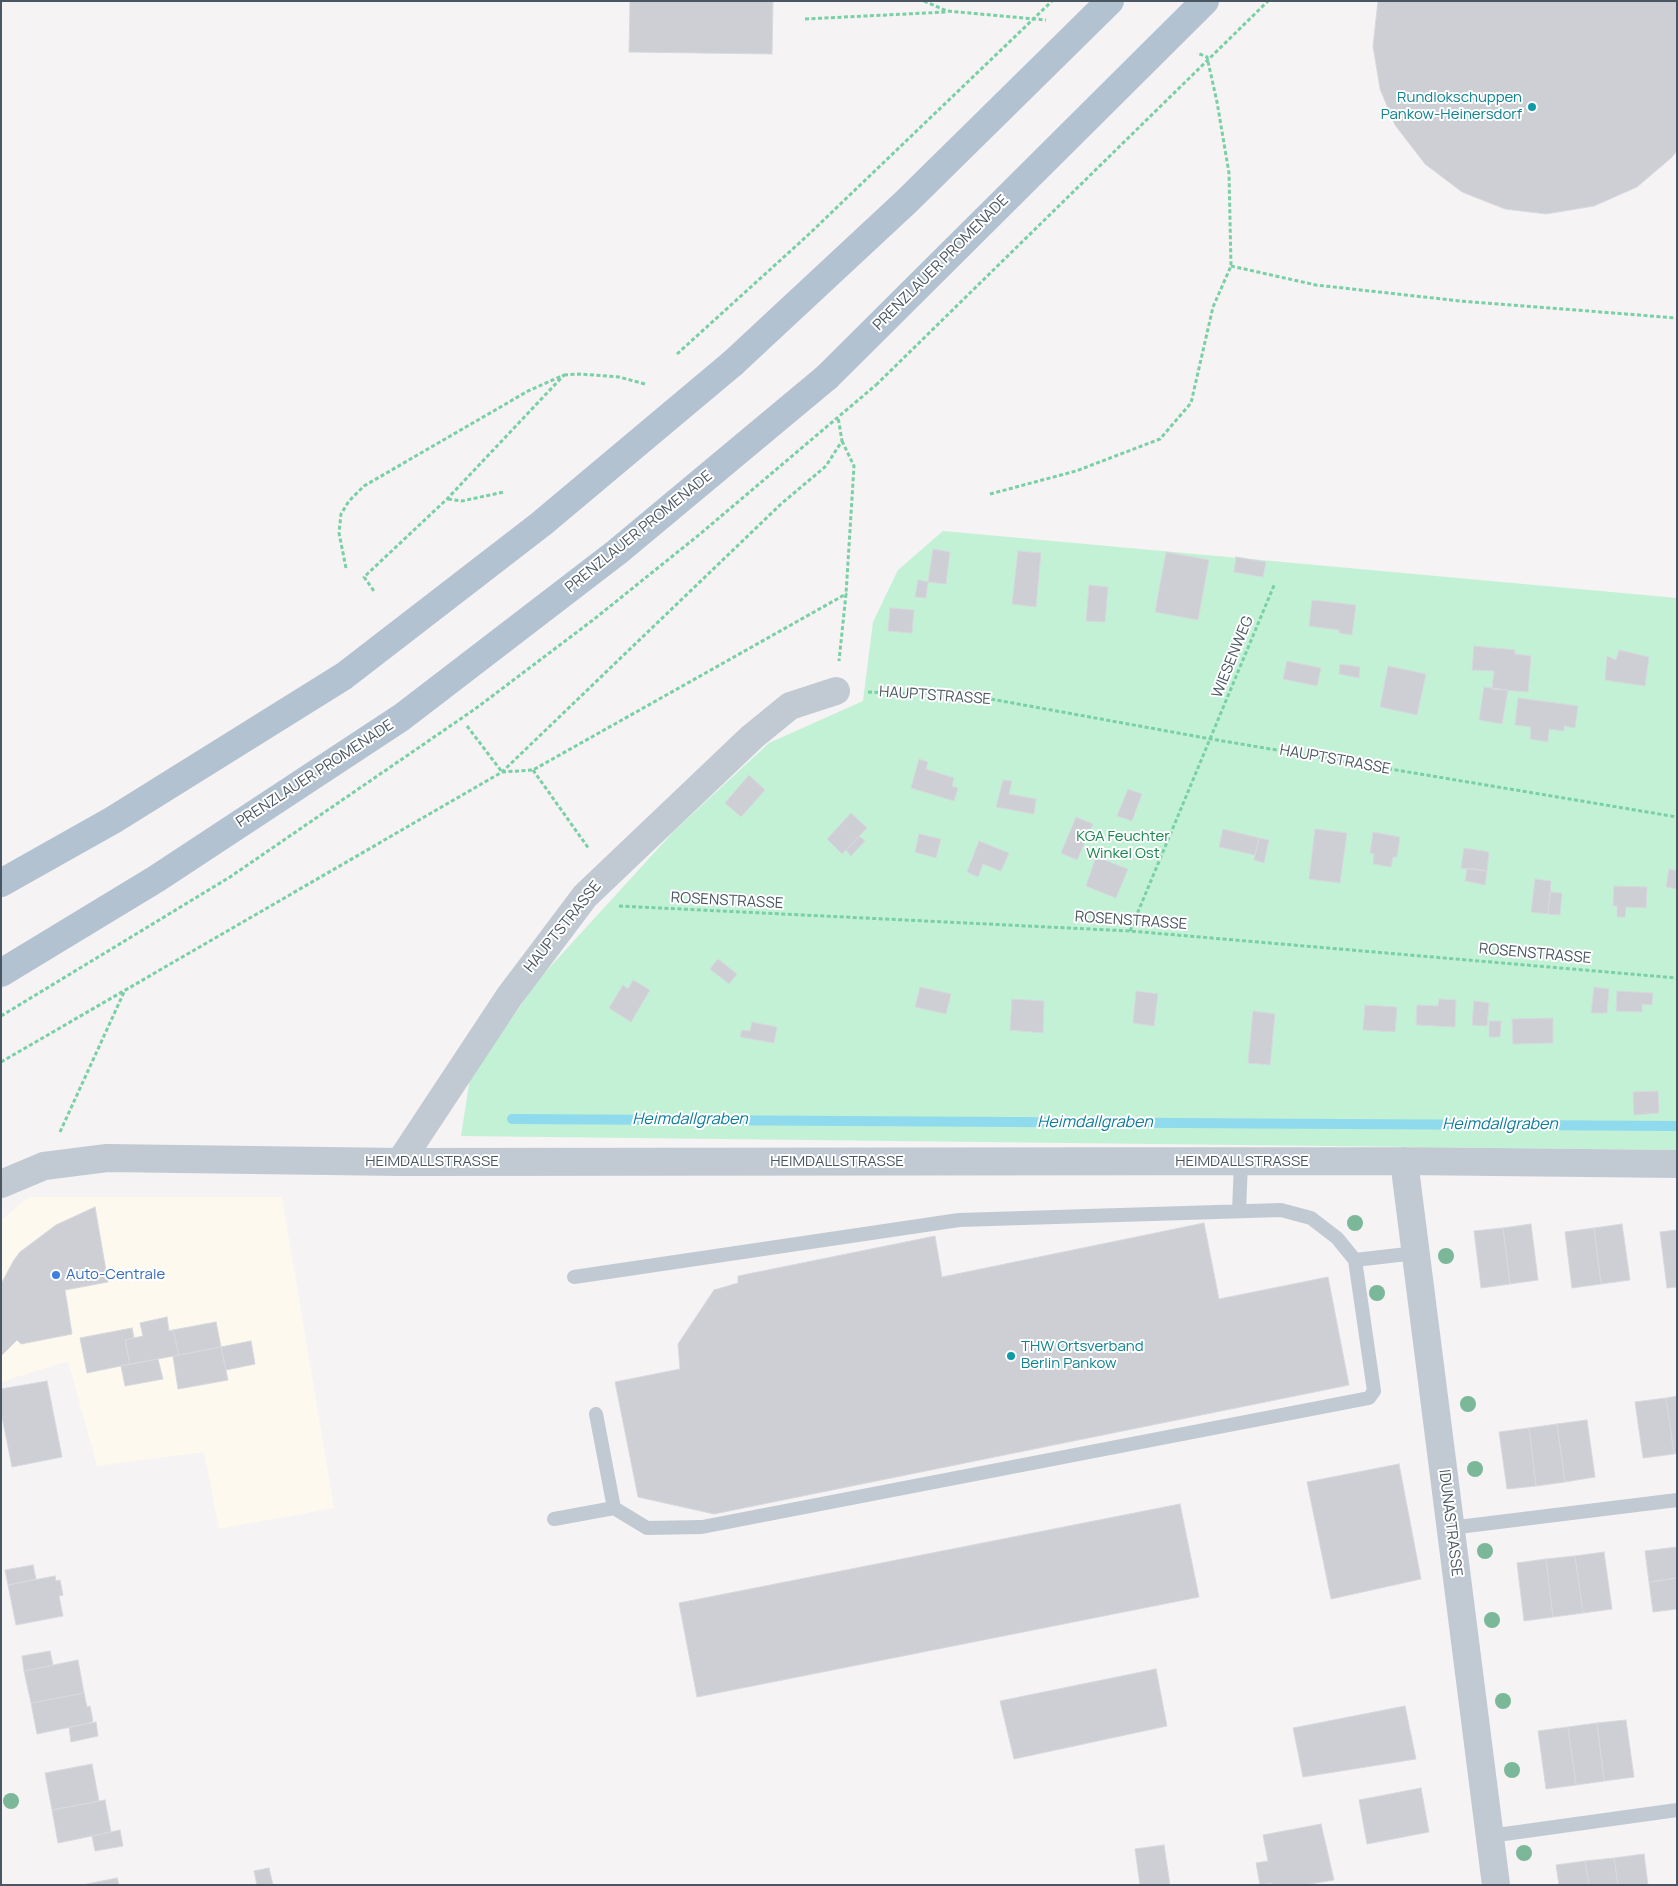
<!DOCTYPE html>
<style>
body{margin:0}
#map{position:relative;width:1678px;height:1886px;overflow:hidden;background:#f5f3f3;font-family:Manrope,sans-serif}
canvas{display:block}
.frame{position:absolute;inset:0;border:2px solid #4a5661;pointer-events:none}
</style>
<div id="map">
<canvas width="1678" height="1886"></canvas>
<div class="frame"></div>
</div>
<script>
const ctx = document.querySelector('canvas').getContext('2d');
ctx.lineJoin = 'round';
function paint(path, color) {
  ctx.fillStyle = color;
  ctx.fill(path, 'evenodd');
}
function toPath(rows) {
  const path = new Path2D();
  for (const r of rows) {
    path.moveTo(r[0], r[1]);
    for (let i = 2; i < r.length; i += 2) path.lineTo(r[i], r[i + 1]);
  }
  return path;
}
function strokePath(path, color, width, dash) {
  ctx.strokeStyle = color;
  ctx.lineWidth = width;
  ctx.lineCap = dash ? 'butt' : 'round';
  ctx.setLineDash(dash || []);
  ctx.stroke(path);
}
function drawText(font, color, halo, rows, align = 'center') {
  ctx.font = font + ' Manrope,sans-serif';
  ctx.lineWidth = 4;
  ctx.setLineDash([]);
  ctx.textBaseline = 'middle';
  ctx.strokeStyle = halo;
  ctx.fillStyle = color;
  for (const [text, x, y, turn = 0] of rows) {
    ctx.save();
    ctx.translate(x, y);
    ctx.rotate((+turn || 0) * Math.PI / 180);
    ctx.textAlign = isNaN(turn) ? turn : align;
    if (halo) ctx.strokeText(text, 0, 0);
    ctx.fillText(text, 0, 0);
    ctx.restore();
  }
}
paint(toPath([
 [29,1197,282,1197,334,1508,219,1529,204,1452,97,1466,68,1361,1,1382,1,1220]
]), '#fdf9ef');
paint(toPath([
 [943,531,1677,598,1677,1150,461,1136,470,1078,540,978,675,830,769,743,863,701,873,622,898,570]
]), '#c3f1d5');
strokePath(toPath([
 [512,1119,1677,1126]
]), '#90daee', 10);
const building = toPath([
 [630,1,773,1,772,54,629,52,630,1],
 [1378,1,1677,1,1677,151,1671,158,1637,187,1594,206,1546,214,1505,209,1462,192,1425,164,1395,125,1380,89,1373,46,1378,1],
 [933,549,950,552,946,584,928,582,933,549],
 [1018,551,1041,553,1036,607,1012,604,1018,551],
 [1166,552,1209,560,1198,620,1155,612,1166,552],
 [1236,557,1266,562,1263,577,1234,572,1236,557],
 [918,580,928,582,926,598,915,597,918,580],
 [1089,585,1108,587,1105,622,1086,621,1089,585],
 [1312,600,1356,605,1352,635,1339,633,1339,630,1309,626,1312,600],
 [890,608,914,610,912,633,888,631,890,608],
 [1474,646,1515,650,1515,654,1531,656,1528,692,1492,689,1494,671,1472,670,1474,646],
 [1619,650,1649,657,1645,686,1605,680,1607,656,1616,660,1619,650],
 [1287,661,1321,668,1317,686,1283,679,1287,661],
 [1340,664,1360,667,1359,678,1339,674,1340,664],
 [1388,666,1426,674,1417,715,1380,707,1388,666],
 [1484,687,1508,690,1502,724,1479,720,1484,687],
 [1518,698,1578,706,1575,728,1564,726,1564,731,1549,729,1548,742,1530,739,1531,727,1515,725,1518,698],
 [919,759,928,762,926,769,954,778,952,786,958,788,954,801,911,788,919,759],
 [749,775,765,790,741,817,725,803,749,775],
 [1003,780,1012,781,1009,794,1036,799,1034,814,996,807,1003,780],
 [1128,789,1142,794,1132,821,1117,816,1128,789],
 [851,813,867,828,842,854,827,839,851,813],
 [1076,817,1093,824,1077,860,1061,853,1076,817],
 [1223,829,1259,838,1255,855,1219,847,1223,829],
 [1315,829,1347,833,1340,883,1309,879,1315,829],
 [1373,832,1400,837,1397,857,1393,857,1391,867,1373,864,1374,854,1370,853,1373,832],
 [919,834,941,839,936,858,915,852,919,834],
 [859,836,865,841,851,856,846,850,859,836],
 [1259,838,1269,840,1264,863,1254,860,1259,838],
 [979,841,1009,853,1001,871,983,864,978,877,967,872,979,841],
 [1464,848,1489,852,1487,871,1461,868,1464,848],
 [1096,857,1128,869,1116,898,1086,886,1096,857],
 [1467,868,1487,871,1485,885,1465,881,1467,868],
 [1669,869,1677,871,1677,889,1666,887,1669,869],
 [1535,879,1551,881,1548,914,1531,912,1535,879],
 [1614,886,1647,887,1646,908,1626,907,1625,917,1617,917,1617,906,1613,906,1614,886],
 [1550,892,1562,893,1560,915,1548,914,1550,892],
 [718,959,737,974,729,984,710,969,718,959],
 [633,980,650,990,631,1022,609,1008,623,985,628,989,633,980],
 [920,987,951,994,946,1014,915,1007,920,987],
 [1594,987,1609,989,1607,1013,1591,1013,1594,987],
 [1136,991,1158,994,1154,1026,1133,1023,1136,991],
 [1617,991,1653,993,1652,1005,1642,1004,1642,1012,1616,1011,1617,991],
 [1012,999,1044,1001,1043,1033,1010,1030,1012,999],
 [1439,999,1456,1000,1455,1027,1416,1025,1417,1005,1438,1006,1439,999],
 [1474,1001,1489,1003,1487,1026,1472,1025,1474,1001],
 [1365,1005,1397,1007,1395,1032,1363,1030,1365,1005],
 [1253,1011,1275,1014,1270,1065,1248,1063,1253,1011],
 [1553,1018,1553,1043,1513,1044,1512,1019,1553,1018],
 [1489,1021,1501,1021,1500,1037,1489,1037,1489,1021],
 [752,1022,777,1027,774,1043,740,1037,742,1030,750,1031,752,1022],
 [1658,1091,1659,1113,1634,1115,1633,1092,1658,1091],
 [95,1207,108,1282,65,1290,72,1334,21,1344,17,1340,1,1356,1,1284,14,1260,20,1252,56,1225,95,1207],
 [1204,1223,1219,1299,1328,1277,1349,1385,714,1514,638,1497,615,1382,680,1369,678,1344,714,1290,738,1283,738,1276,935,1236,942,1277,1204,1223],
 [1531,1224,1538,1280,1510,1284,1503,1228,1531,1224],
 [1622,1224,1630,1280,1601,1284,1594,1228,1622,1224],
 [1503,1228,1510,1284,1481,1288,1474,1231,1503,1228],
 [1594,1228,1601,1284,1572,1288,1565,1232,1594,1228],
 [1677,1230,1677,1287,1667,1288,1660,1232,1677,1230],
 [167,1317,169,1331,173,1330,179,1355,130,1364,125,1340,143,1336,140,1323,167,1317],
 [216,1322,221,1347,179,1355,173,1330,216,1322],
 [132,1328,134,1338,125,1340,130,1364,87,1373,80,1338,132,1328],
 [251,1341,255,1364,226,1370,221,1347,251,1341],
 [221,1347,228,1380,178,1389,173,1356,221,1347],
 [158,1359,163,1379,125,1386,121,1366,158,1359],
 [47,1381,62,1457,12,1467,1,1412,1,1389,47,1381],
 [1677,1396,1677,1453,1674,1454,1666,1398,1677,1396],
 [1666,1398,1674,1454,1643,1458,1635,1402,1666,1398],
 [1587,1420,1595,1477,1565,1482,1557,1424,1587,1420],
 [1557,1424,1565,1482,1536,1486,1529,1428,1557,1424],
 [1529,1428,1536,1486,1507,1489,1499,1432,1529,1428],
 [1399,1464,1421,1579,1331,1599,1307,1482,1399,1464],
 [1180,1504,1199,1597,697,1697,679,1603,1180,1504],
 [1677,1547,1677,1578,1649,1582,1645,1551,1677,1547],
 [1604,1552,1612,1609,1583,1613,1575,1556,1604,1552],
 [1575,1556,1583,1613,1553,1617,1546,1559,1575,1556],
 [1546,1559,1553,1617,1524,1621,1517,1563,1546,1559],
 [33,1565,36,1579,8,1585,5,1570,33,1565],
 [55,1576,56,1581,60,1580,63,1595,59,1596,63,1616,16,1625,8,1585,55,1576],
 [1677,1578,1677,1609,1653,1612,1649,1582,1677,1578],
 [50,1651,53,1665,24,1671,22,1656,50,1651],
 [78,1660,84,1693,31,1703,24,1671,78,1660],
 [1156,1669,1167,1726,1014,1759,1000,1701,1156,1669],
 [84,1693,87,1707,90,1706,93,1721,90,1723,37,1734,31,1703,84,1693],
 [1405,1706,1416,1759,1303,1777,1293,1728,1405,1706],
 [1626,1720,1634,1777,1604,1781,1597,1723,1626,1720],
 [96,1722,98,1736,71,1742,69,1727,96,1722],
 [1597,1723,1604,1781,1576,1785,1568,1727,1597,1723],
 [1568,1727,1576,1785,1546,1789,1538,1731,1568,1727],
 [92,1764,99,1801,52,1810,45,1773,92,1764],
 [1421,1788,1429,1832,1367,1844,1359,1800,1421,1788],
 [105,1800,111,1832,58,1843,52,1810,105,1800],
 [1321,1824,1334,1880,1304,1885,1273,1885,1272,1883,1260,1885,1256,1863,1268,1861,1263,1835,1321,1824],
 [120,1830,123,1846,95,1851,92,1836,120,1830],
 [1164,1845,1170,1885,1140,1885,1135,1849,1164,1845],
 [1644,1854,1648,1885,1618,1885,1614,1858,1644,1854],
 [1614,1858,1618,1885,1589,1885,1585,1861,1614,1858],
 [1585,1861,1589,1885,1559,1885,1556,1865,1585,1861],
 [269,1868,273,1885,257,1885,254,1871,269,1868],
 [117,1878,119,1885,82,1885,117,1878]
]);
paint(building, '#cdcfd5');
strokePath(building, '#d7d9de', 1);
strokePath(toPath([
 [924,1,947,11,1046,20],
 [805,19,946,12],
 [1231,266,1316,285,1460,301,1677,318],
 [564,375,579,374,619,377,645,384],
 [842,441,854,466,846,594],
 [990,494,1076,471,1160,439,1191,403,1213,307,1231,266,1229,173,1217,102,1207,57,1197,53],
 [448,499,462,501,504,492],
 [346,568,339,533,341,514,349,501,364,486,528,391,564,375,447,499,364,577,374,591],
 [868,692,974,696,1211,739,1677,817],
 [467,726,502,772],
 [533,770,589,849],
 [502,772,533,770,846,594,839,661],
 [619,906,1130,931,1677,978],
 [1130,931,1275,583],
 [1,1016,230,877,475,709,593,620,700,534,876,385],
 [1,1062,502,772,781,504,826,466,842,441,838,417],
 [60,1132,125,990]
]), '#7ad0a6', 3, [4, 2.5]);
strokePath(toPath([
 [1239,1211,1241,1162],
 [574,1277,959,1220,1281,1210,1311,1218,1337,1238,1355,1260],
 [614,1508,647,1528,702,1527,1369,1398,1374,1391,1355,1260,1416,1253],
 [554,1519,614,1508,596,1414],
 [1450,1528,1677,1500],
 [1490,1836,1677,1810]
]), '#c1cad2', 14);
strokePath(toPath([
 [1404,1161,1496,1885],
 [400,1162,509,997,585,896,752,737,790,706,836,691],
 [1,1184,44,1166,107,1158,400,1162,1404,1161,1677,1164]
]), '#c1cad2', 28);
strokePath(toPath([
 [1,883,113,820,344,676,541,524,733,363],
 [1,973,156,879,402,717,617,552,827,377]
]), '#b3c2d1', 28);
strokePath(toPath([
 [677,354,807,236,1052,1],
 [876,385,1268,1]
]), '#7ad0a6', 3, [4, 2.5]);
strokePath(toPath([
 [733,363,907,201,1110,1],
 [827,377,1205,1]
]), '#b3c2d1', 28);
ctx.fillStyle = '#7bb799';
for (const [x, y] of [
 [1355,1223],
 [1446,1256],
 [1377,1293],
 [1468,1404],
 [1475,1469],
 [1485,1551],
 [1492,1620],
 [1503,1701],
 [1512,1770],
 [11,1801],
 [1524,1853]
]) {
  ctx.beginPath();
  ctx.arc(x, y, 8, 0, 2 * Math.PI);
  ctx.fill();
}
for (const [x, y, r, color] of [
 [1532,107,5,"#0f9aa8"],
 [56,1275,5,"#3f7fe0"],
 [1011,1356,5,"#0f9aa8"]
]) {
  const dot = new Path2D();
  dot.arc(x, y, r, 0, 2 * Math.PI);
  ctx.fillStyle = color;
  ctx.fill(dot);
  strokePath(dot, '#fff', 2);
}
drawText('15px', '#0d838f', '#fff', [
 ["Rundlokschuppen",1522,98],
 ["Pankow-Heinersdorf",1522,115],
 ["THW Ortsverband",1021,1347,"left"],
 ["Berlin Pankow",1021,1364,"left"]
], 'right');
drawText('15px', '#4a5661', '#fff', [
 ["PRENZLAUER PROMENADE",941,263,-45],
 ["PRENZLAUER PROMENADE",639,532,-39],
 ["WIESENWEG",1233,657,-68],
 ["HAUPTSTRASSE",935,696,4],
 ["HAUPTSTRASSE",1335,760,10],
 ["PRENZLAUER PROMENADE",315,774,-33],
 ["ROSENSTRASSE",727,901,3],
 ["ROSENSTRASSE",1131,921,4],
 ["HAUPTSTRASSE",563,927,-51],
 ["ROSENSTRASSE",1535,954,5],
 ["HEIMDALLSTRASSE",432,1162],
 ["HEIMDALLSTRASSE",837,1162],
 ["HEIMDALLSTRASSE",1242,1162],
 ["IDUNASTRASSE",1450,1523,83]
]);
drawText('15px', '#17864f', '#fff', [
 ["KGA Feuchter",1123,837],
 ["Winkel Ost",1123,854]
]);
drawText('15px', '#366cbe', '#fff', [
 ["Auto-Centrale",66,1275]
], 'left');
drawText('italic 16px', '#0c7c9b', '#fff', [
 ["Heimdallgraben",690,1120],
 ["Heimdallgraben",1095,1123],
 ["Heimdallgraben",1500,1125]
]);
</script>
